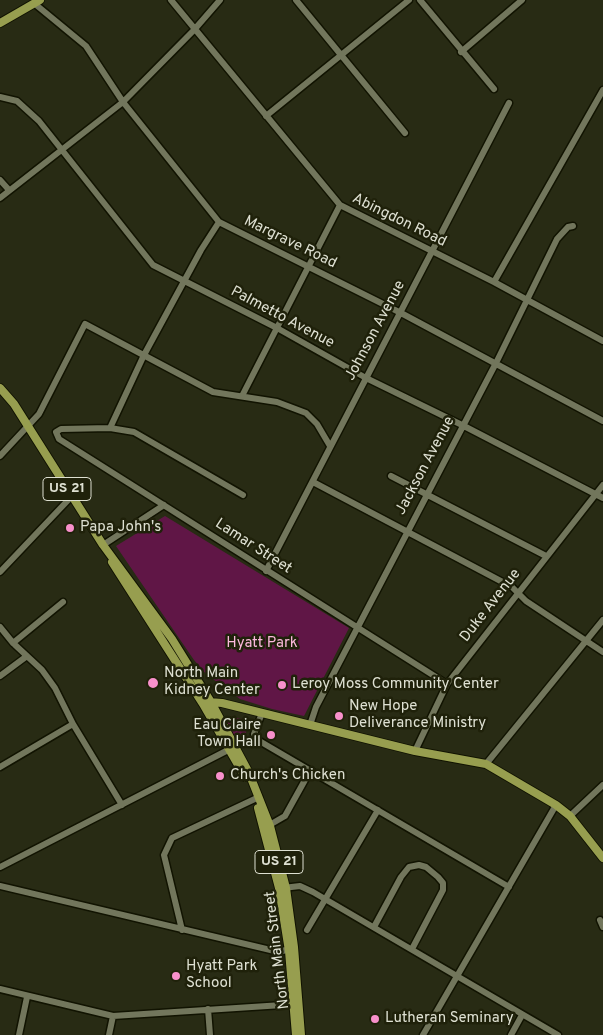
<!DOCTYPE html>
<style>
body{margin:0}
canvas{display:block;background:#282b14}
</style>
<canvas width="603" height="1035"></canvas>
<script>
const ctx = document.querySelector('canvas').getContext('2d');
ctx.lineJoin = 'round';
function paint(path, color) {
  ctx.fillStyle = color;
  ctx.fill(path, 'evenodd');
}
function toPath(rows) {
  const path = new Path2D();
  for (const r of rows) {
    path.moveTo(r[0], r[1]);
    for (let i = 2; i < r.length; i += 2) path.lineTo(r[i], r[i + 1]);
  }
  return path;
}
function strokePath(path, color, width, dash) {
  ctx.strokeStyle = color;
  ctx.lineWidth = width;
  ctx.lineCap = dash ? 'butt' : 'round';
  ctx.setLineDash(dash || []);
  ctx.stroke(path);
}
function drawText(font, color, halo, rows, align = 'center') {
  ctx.font = font + ' Overpass,sans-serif';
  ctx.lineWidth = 5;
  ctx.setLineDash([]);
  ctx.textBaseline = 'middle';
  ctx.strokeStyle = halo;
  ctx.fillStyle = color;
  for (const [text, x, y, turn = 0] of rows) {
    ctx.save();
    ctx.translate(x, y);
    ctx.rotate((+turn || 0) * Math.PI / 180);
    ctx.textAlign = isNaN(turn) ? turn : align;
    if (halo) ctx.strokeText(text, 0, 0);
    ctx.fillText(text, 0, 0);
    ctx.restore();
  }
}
paint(toPath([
 [165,516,349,628,304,716,272,709,240,699,206,674,194,660,116,546],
 [229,717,249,720,244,740,234,736,227,724]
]), '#601646');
const minor = toPath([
 [171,0,340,205,494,282,603,341],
 [296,0,405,133],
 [420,0,494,89],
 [35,4,86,46,123,102,219,222,401,313,603,421],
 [461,52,522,0],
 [0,97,17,101,39,121,153,265,277,328,366,378,462,425,603,498],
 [266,116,409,0],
 [0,180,9,190],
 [0,198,123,102,194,30,220,0],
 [494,282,603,90],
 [242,396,340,205],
 [110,428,144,355,201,250,219,222],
 [0,456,39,414,85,324,213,392,277,402,306,413,317,424,330,446],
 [391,476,546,556],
 [313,482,512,587,526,601,603,652],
 [243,495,134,432,110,428,61,429,56,432,59,439,447,684],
 [103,545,164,505],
 [266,571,509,103],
 [0,572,72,496],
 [0,627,13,643,42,670,55,688,73,724,122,805],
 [13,643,63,602],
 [0,676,27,656],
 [262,713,254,734,256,739,509,887],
 [310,725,316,707,496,363,557,239,568,227,573,226],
 [415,751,447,684,603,485],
 [486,764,603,620],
 [0,767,73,724],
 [570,816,603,785],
 [266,827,285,816,310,771],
 [0,867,232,748],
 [0,886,279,952,293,948],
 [283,888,300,886,313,892,558,1035],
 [600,920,603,927],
 [374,927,401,877,409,867,419,865,426,867,438,877,443,883,443,890,412,949],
 [182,930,164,855,172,838,259,797],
 [307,930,378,810],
 [0,989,113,1016,298,1004],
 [208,1009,210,1035],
 [19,1035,27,997],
 [109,1035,113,1016],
 [423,1035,556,805],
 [511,1035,522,1015]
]);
const major = toPath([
 [0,23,40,0],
 [0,388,14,404,103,545,172,639,211,702,249,773,270,826,286,888,294,947,301,1035],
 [112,562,203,704,245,777],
 [209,702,222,703,415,751,486,764,556,805,570,816,603,858],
 [258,808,279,888,289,951,296,1035]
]);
strokePath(minor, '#111301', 9);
strokePath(major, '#111301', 10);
strokePath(minor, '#72765c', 6);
strokePath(major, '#979e4f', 8);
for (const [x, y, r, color] of [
 [70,528,5,"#f890cb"],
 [153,683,6,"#f890cb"],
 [282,685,5,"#f890cb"],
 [339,716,5,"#f890cb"],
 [271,735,5,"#f890cb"],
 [220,776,5,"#f890cb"],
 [176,976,5,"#f890cb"],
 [375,1019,5,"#f890cb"]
]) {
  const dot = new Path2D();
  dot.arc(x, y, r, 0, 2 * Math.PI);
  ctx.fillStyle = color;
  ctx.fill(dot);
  strokePath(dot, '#1f210a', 2);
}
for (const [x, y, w] of [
 [67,489,48],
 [279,862,48]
]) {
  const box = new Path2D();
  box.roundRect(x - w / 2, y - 11.5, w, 23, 4);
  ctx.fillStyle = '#1f210a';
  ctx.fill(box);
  strokePath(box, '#dee0d2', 1);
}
drawText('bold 14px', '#dee0d2', null, [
 ["US 21",67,489],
 ["US 21",279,862]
]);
drawText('15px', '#dee0d2', '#1f210a', [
 ["Abingdon Road",399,221,26],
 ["Margrave Road",290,243,26],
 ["Palmetto Avenue",282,318,28],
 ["Johnson Avenue",376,331,-62],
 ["Jackson Avenue",426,466,-62],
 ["Lamar Street",253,547,33],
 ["Duke Avenue",491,606,-52],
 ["North Main Street",278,950,-97]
]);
drawText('15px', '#dee0d2', '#1f210a', [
 ["Papa John's",80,528],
 ["North Main",164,674],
 ["Kidney Center",164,691],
 ["Leroy Moss Community Center",292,685],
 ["New Hope",349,707],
 ["Deliverance Ministry",349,724],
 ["Eau Claire",261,726,"right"],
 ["Town Hall",261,743,"right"],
 ["Church's Chicken",230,776],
 ["Hyatt Park",186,967],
 ["School",186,984],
 ["Lutheran Seminary",385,1019]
], 'left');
drawText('15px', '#fcb8dd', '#1f210a', [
 ["Hyatt Park",262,644]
]);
</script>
